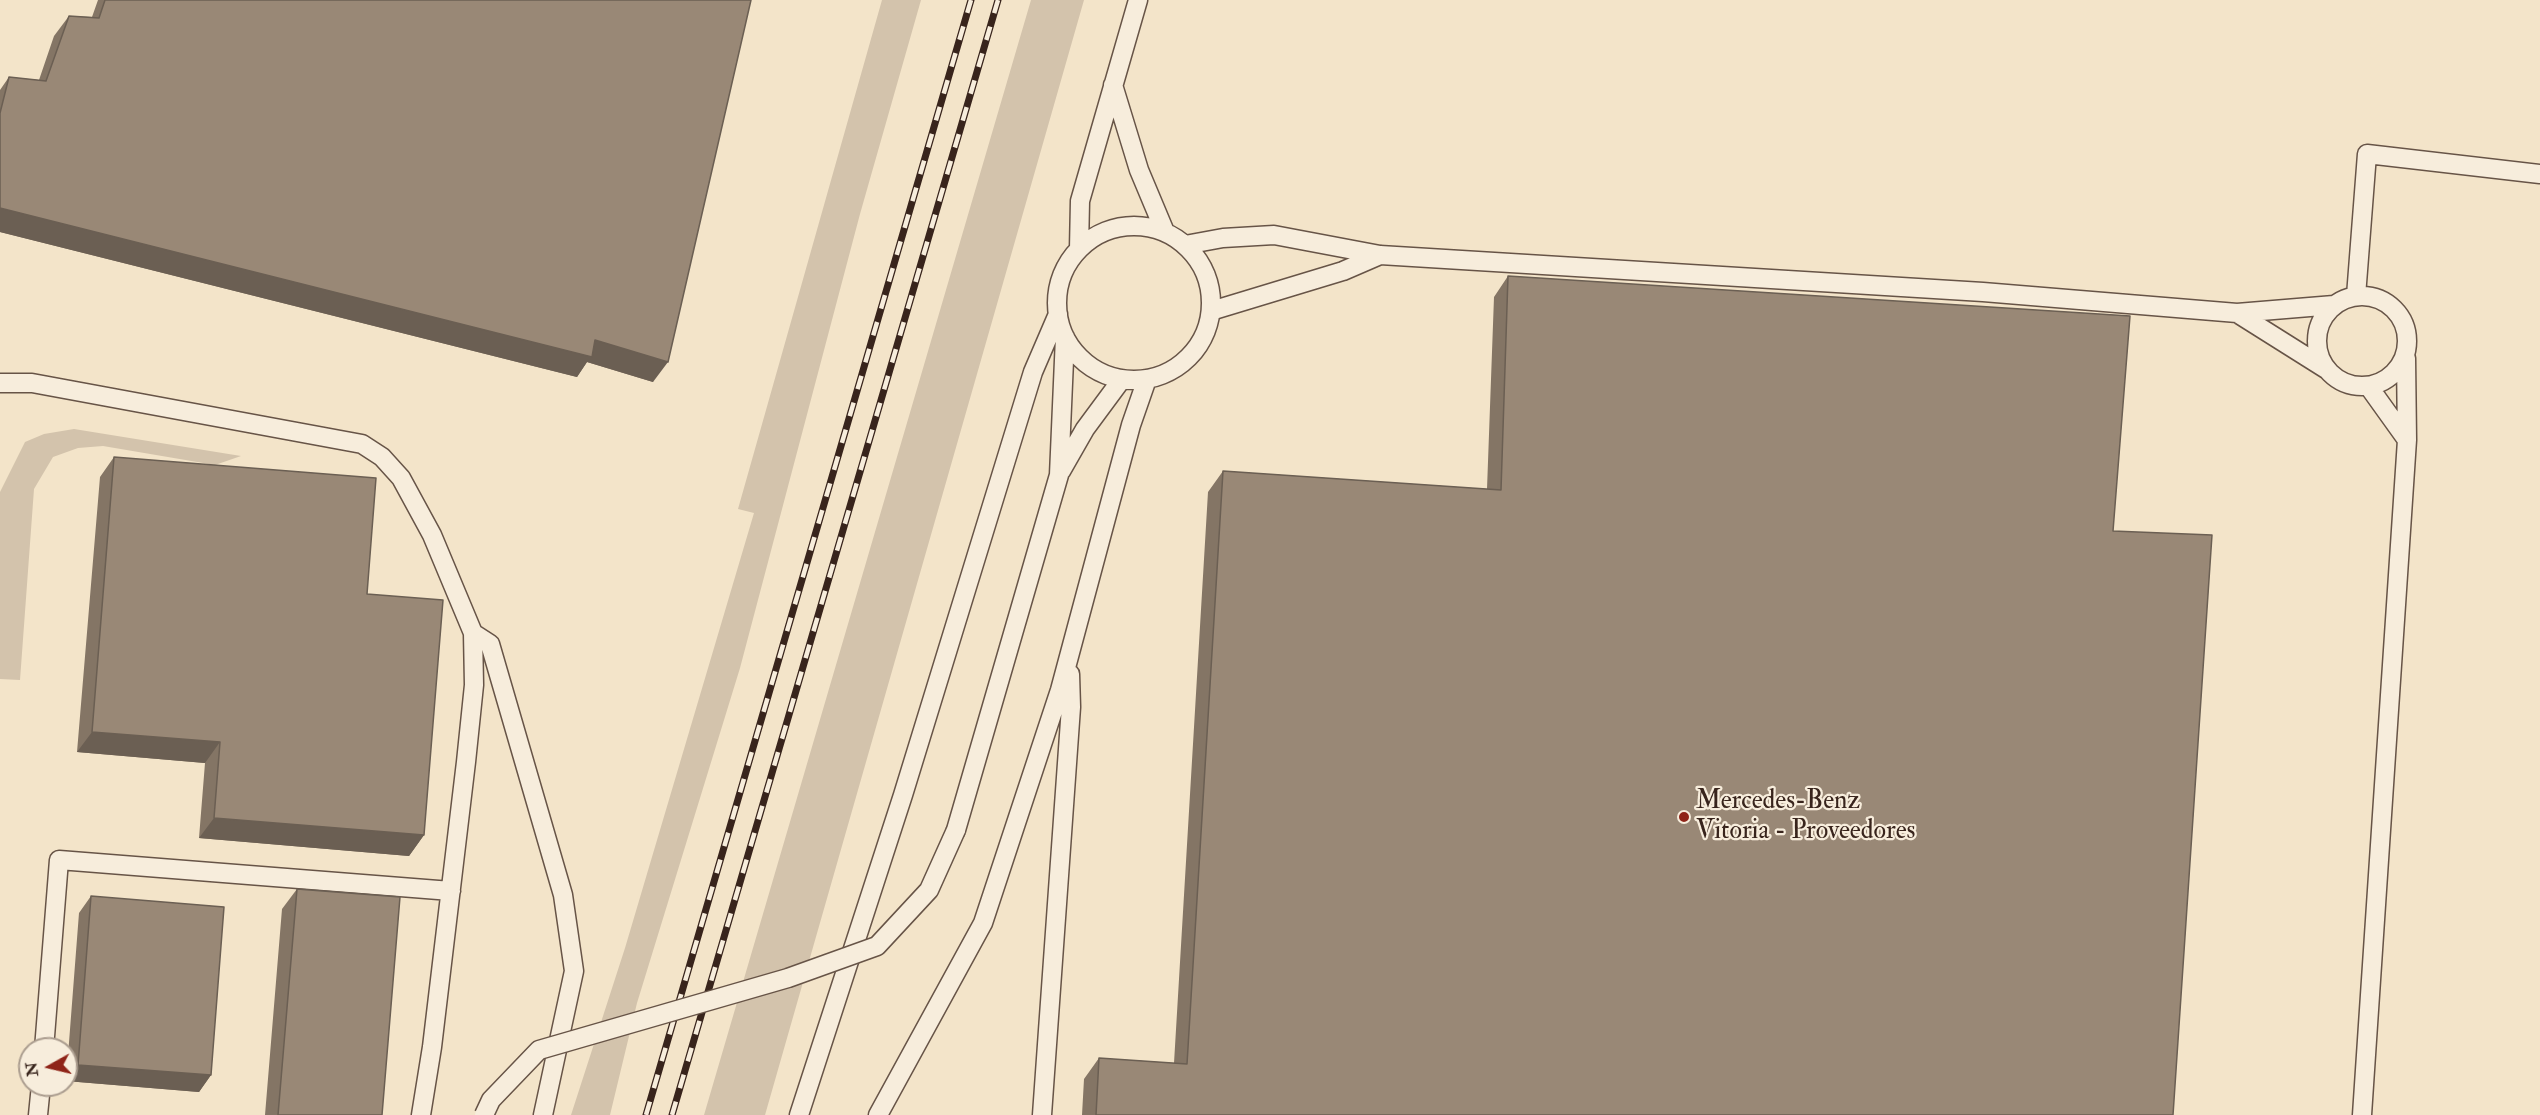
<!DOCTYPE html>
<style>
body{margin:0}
#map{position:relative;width:2540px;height:1115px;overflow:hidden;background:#f3e4c9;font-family:"IM FELL Double Pica",serif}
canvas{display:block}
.north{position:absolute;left:18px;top:1037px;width:60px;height:60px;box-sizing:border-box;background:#f7eddc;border:2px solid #ab9d8f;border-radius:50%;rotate:262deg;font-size:16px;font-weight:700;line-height:24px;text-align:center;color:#38241c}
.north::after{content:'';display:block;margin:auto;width:21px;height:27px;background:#8f2418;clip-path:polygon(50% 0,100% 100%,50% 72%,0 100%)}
</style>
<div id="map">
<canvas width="2540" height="1115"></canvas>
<div class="north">N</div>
</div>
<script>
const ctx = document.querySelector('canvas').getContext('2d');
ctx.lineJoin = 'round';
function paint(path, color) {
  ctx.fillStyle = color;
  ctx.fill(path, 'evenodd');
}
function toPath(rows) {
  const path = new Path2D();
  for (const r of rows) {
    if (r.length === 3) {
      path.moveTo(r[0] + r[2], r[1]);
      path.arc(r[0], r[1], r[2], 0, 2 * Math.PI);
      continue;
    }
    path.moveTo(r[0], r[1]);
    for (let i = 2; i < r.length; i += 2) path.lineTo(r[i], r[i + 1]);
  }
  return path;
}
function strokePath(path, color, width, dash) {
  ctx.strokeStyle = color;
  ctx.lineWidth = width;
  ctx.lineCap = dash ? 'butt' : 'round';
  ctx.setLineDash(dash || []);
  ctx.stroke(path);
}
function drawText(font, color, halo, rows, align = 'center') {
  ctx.font = font + ' "IM FELL Double Pica",serif';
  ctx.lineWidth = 4.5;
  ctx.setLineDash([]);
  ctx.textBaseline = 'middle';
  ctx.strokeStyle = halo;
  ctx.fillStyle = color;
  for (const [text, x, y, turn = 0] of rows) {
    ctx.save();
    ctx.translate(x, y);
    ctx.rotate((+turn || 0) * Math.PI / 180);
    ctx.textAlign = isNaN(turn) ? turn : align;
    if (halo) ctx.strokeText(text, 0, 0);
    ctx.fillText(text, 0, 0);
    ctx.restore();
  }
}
paint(toPath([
 [882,0,921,0,860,214,740,668,637,1003,610,1115,571,1115,625,948,754,513,738,509],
 [1031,0,1084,0,765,1115,704,1115],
 [74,429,241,456,215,465,103,446,78,448,53,457,34,489,20,680,0,679,0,492,25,442,44,434]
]), '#d3c3ac');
const service = toPath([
 [1113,85,1139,170,1165,232],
 [1134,303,77],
 [1185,245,1223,238,1274,235,1380,255,1983,292,2237,313,2334,305],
 [1079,249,1080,201,1138,0],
 [2356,296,2367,154,2540,174],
 [2362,341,45],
 [1211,311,1343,271,1380,255],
 [2237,313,2326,369],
 [0,383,32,383,362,444,382,457,401,478,432,535,473,633,474,685,466,762,432,1047,421,1115],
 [2369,387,2407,440],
 [1061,471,1085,429,1122,379],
 [473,633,490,644,563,895,574,971,543,1115],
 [956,830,1059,475,1065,337],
 [44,1049,59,860,451,891],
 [38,1115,41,1085],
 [799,1115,903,795,1033,372,1058,314],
 [878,1115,983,923,1060,690,1131,425,1147,379],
 [1042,1115,1071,707,1070,674],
 [2362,1115,2407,440,2406,358]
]);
strokePath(service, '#675447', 21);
strokePath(service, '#f7eddc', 18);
const rail = toPath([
 [646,1115,971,0],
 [672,1115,998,0]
]);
strokePath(rail, '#38241c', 7);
strokePath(rail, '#f7eddc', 4.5, [14]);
const serviceBridge = toPath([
 [484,1115,491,1100,539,1050,788,978,877,946,929,890,956,830]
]);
strokePath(serviceBridge, '#675447', 21, []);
strokePath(serviceBridge, '#f7eddc', 18);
paint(toPath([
 [98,0,751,0,653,382,587,362,577,377,0,232,0,90,9,77,39,80,54,36,69,16,92,17],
 [1508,276,2113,531,2173,1115,1082,1115,1084,1079,1099,1058,1174,1063,1208,492,1223,471,1487,489,1494,297],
 [114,457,367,594,424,835,409,856,199,838,205,763,77,752,100,477],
 [297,889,382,1115,265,1115,282,909],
 [91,896,211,1075,199,1092,66,1081,79,913]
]), '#847565');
paint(toPath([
 [0,208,595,340,668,362,653,382,587,362,577,377,0,232],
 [92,732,220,742,205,763,77,752],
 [214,818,424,835,409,856,199,838],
 [78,1065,211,1075,199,1092,66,1081]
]), '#6b5f53');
const building = toPath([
 [105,0,751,0,668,362,595,340,592,357,0,208,0,113,9,77,46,81,69,16,99,18,105,0],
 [1508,276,2130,316,2113,531,2212,535,2173,1115,1096,1115,1099,1058,1187,1064,1223,471,1501,490,1508,276],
 [114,457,376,478,367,594,443,600,424,835,214,818,220,742,92,732,114,457],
 [297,889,400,897,382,1115,278,1115,297,889],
 [91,896,224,907,211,1075,78,1065,91,896]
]);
paint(building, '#998876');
strokePath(building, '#6b5f53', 1.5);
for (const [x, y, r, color] of [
 [1684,817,6,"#8f2418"]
]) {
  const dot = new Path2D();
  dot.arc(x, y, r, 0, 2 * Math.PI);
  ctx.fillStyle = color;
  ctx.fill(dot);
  strokePath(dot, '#f7eddc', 2);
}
drawText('26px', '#38241c', '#f7eddc', [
 ["Mercedes-Benz",1696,802],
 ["Vitoria - Proveedores",1696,832]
], 'left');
</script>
